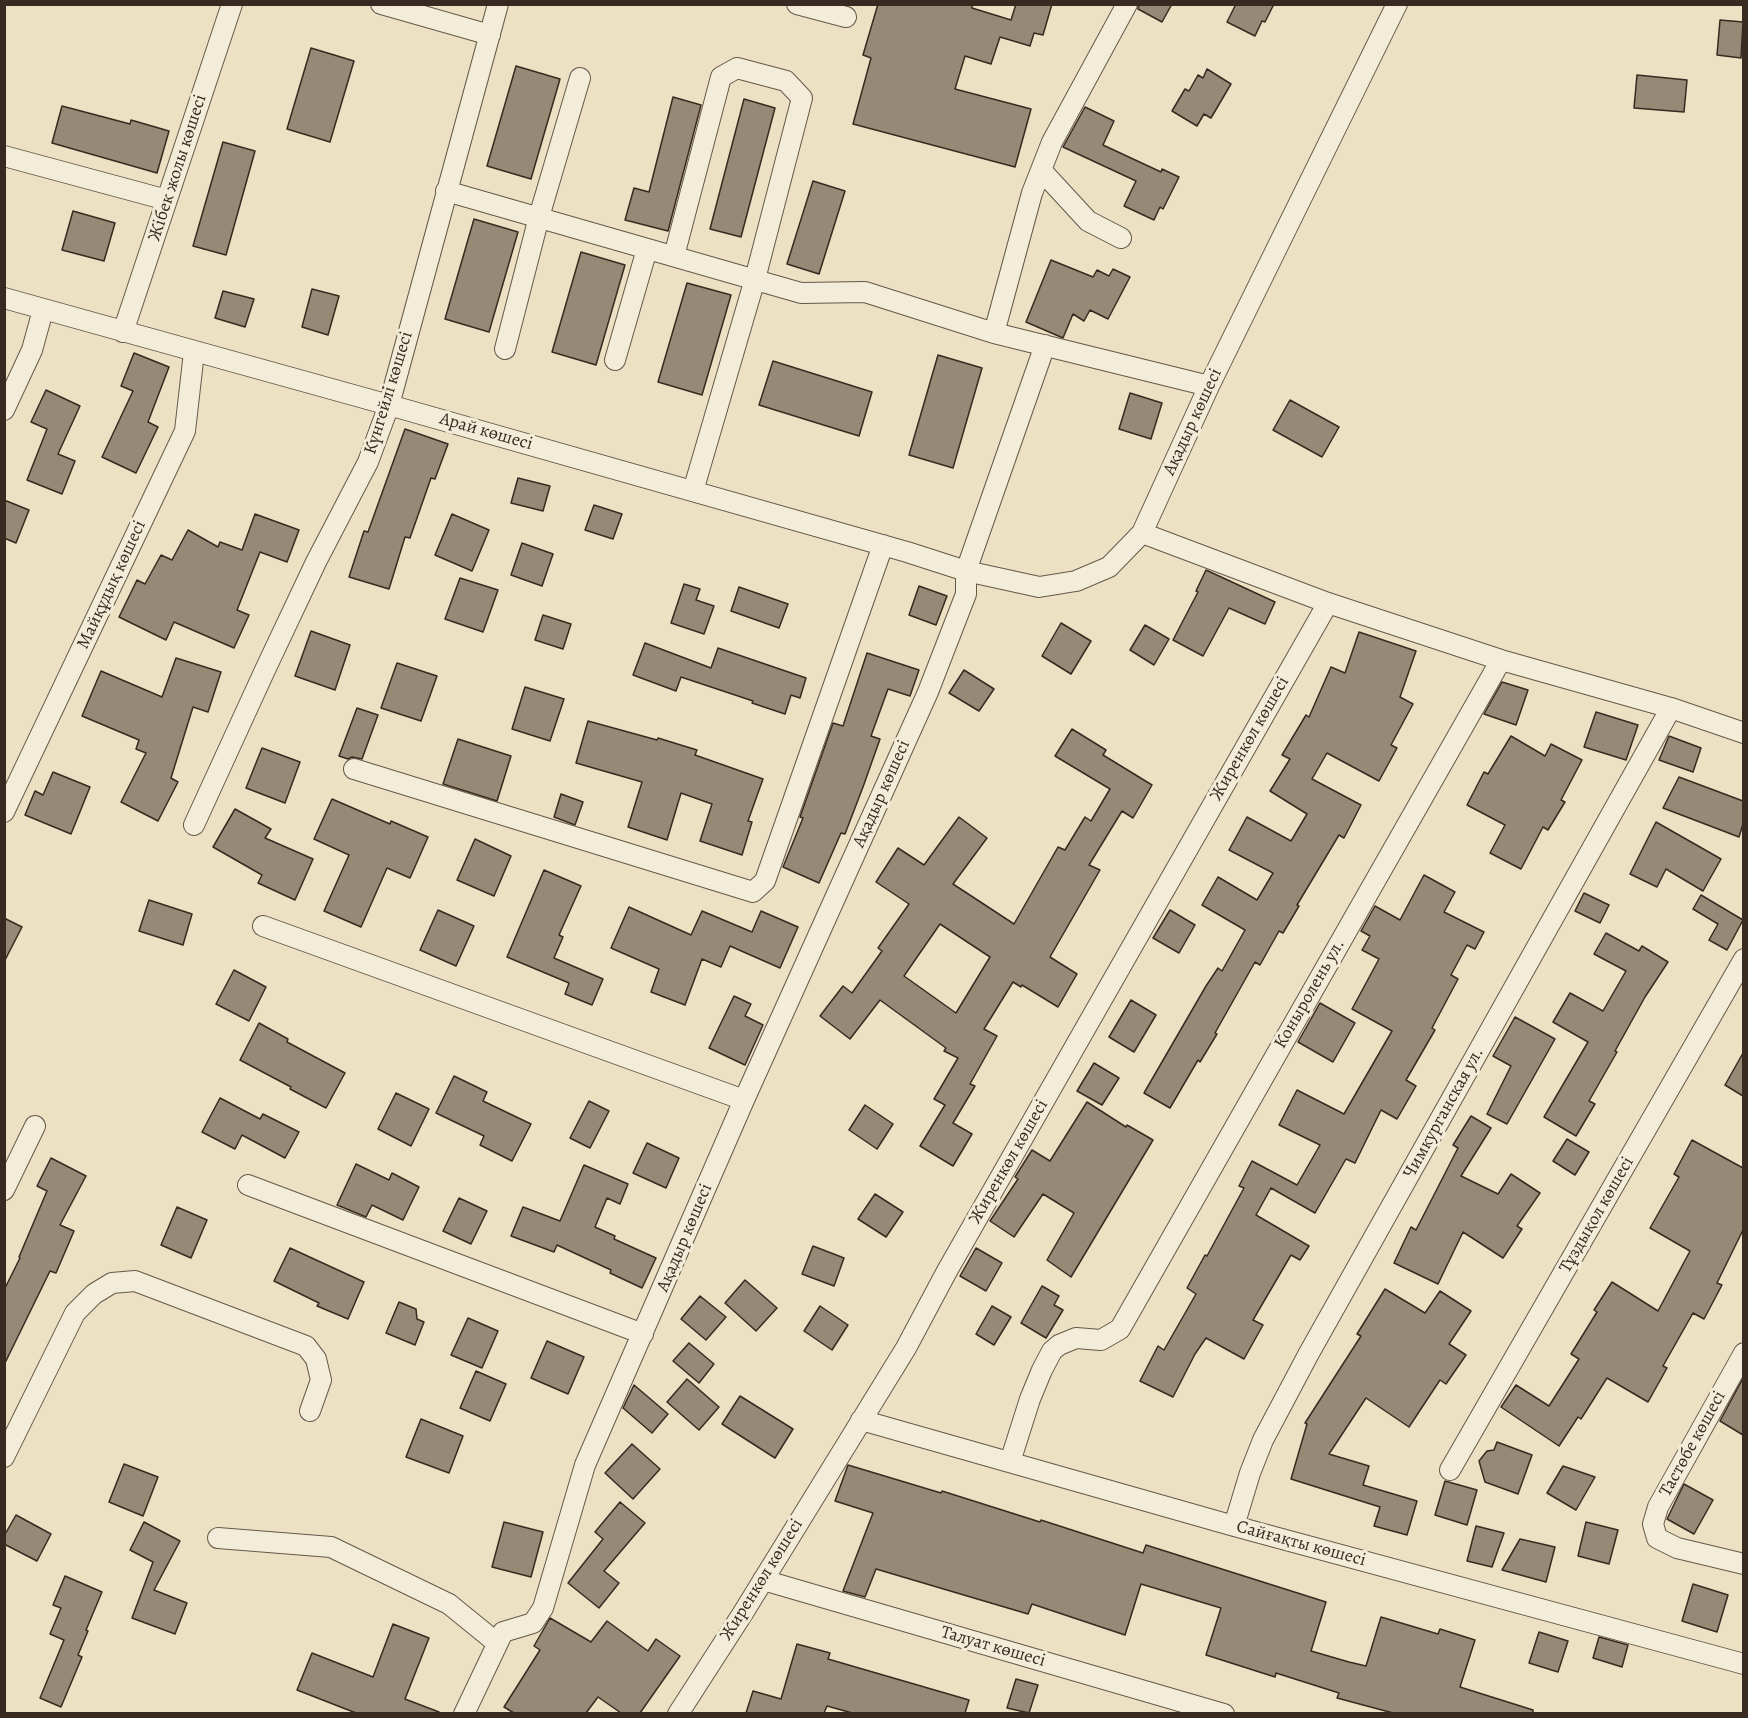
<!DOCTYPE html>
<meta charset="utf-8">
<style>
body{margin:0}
#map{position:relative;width:1748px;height:1718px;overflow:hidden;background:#ece1c3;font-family:Alegreya,serif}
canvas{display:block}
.frame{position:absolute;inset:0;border:6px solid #382a21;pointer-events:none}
</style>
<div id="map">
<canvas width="1748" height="1718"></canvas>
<div class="frame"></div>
</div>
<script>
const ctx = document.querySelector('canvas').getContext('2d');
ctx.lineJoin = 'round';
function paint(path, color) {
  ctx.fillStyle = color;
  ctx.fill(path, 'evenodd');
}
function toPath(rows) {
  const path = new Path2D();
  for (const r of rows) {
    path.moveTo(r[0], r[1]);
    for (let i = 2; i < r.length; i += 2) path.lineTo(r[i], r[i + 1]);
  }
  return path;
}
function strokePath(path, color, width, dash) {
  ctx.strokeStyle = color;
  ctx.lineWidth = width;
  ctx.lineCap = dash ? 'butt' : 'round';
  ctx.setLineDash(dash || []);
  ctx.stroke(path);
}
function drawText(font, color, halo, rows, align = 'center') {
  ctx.font = font + ' Alegreya,serif';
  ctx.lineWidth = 6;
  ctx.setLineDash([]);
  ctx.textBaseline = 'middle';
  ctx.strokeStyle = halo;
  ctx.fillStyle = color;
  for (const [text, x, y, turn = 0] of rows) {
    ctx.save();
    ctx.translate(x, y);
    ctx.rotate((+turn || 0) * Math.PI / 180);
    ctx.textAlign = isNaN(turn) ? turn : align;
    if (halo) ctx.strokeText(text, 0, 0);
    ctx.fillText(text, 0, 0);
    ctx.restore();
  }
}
const building = toPath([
 [878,4,972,4,972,8,1011,20,1016,4,1052,4,1043,35,1034,33,1030,46,1000,37,991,64,965,56,955,89,1031,109,1015,167,853,124,871,58,863,55,878,4],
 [1139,4,1172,4,1162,22,1138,9,1139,4],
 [1232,4,1274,4,1265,22,1262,21,1255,36,1227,22,1235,6,1232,4],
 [1720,20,1743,22,1741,58,1717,55,1720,20],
 [311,48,354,61,330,142,287,129,311,48],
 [516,66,560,79,531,179,487,166,516,66],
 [1207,69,1231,84,1211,118,1204,114,1197,126,1172,111,1185,89,1189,91,1198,75,1203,78,1207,69],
 [1637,75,1687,80,1684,112,1634,108,1637,75],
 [673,97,701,105,668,231,625,220,634,188,649,192,673,97],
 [744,99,775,108,741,237,710,229,744,99],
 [62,106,130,124,131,120,169,131,157,173,52,143,62,106],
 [1085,107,1114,121,1103,145,1161,172,1162,169,1179,177,1163,209,1160,207,1154,220,1124,206,1136,181,1063,147,1085,107],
 [223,142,255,151,226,255,193,246,223,142],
 [813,181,845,191,819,274,787,264,813,181],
 [73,211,115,223,104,261,62,250,73,211],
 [474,219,518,232,489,332,445,319,474,219],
 [581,252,625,265,596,365,552,352,581,252],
 [1051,260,1093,277,1097,270,1109,276,1113,269,1130,277,1108,319,1090,310,1084,321,1073,314,1063,338,1026,322,1051,260],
 [687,283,731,295,702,395,658,382,687,283],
 [312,289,339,296,328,335,302,327,312,289],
 [223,291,254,299,245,327,215,318,223,291],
 [134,353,169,367,148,422,158,427,136,473,102,457,133,391,121,386,134,353],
 [938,355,982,368,953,468,909,455,938,355],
 [773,361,872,392,859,436,759,405,773,361],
 [46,390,80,406,58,454,75,461,62,494,27,480,47,429,31,422,46,390],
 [1130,393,1162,403,1151,439,1119,429,1130,393],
 [1290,400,1339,427,1322,457,1273,430,1290,400],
 [405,429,448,444,435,479,431,478,410,538,405,537,389,589,349,577,364,531,368,532,405,429],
 [518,478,550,486,543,511,511,503,518,478],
 [4,500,29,510,16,543,4,538,4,500],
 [594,505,622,514,613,539,585,530,594,505],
 [255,514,299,530,287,562,260,552,237,610,249,615,234,648,174,622,166,640,119,617,137,580,145,584,161,555,172,560,188,530,218,547,220,542,242,550,255,514],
 [452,514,489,530,472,571,435,555,452,514],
 [522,543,553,554,542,586,511,575,522,543],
 [1206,570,1275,602,1265,624,1229,608,1203,656,1173,640,1198,592,1196,591,1206,570],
 [460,578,498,590,483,632,445,619,460,578],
 [684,584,700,589,696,600,714,606,704,634,671,623,684,584],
 [919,586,947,596,936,625,909,615,919,586],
 [739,587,788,604,779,628,731,611,739,587],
 [543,615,571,624,563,649,535,640,543,615],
 [1061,623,1091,641,1071,674,1042,656,1061,623],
 [1145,625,1169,639,1154,665,1130,650,1145,625],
 [311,631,350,645,335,690,295,676,311,631],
 [1359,632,1416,651,1400,697,1413,704,1391,745,1397,748,1379,781,1327,753,1312,779,1361,805,1344,838,1339,835,1297,905,1299,906,1283,933,1279,931,1260,965,1255,962,1215,1033,1217,1034,1200,1062,1198,1060,1170,1108,1144,1093,1206,986,1218,968,1222,971,1245,930,1202,905,1218,877,1257,900,1273,873,1229,850,1247,817,1291,841,1307,814,1270,791,1290,759,1282,755,1306,715,1309,717,1331,667,1345,673,1359,632],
 [645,643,711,668,718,648,806,678,800,698,791,695,785,714,752,703,753,701,681,677,676,691,633,675,645,643],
 [867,653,919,670,910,696,888,689,871,736,880,739,863,787,845,834,841,833,819,883,783,867,803,818,800,817,833,723,843,726,867,653],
 [176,658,221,672,208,712,193,707,171,778,178,782,158,821,121,802,146,753,136,749,139,740,82,716,101,671,162,697,176,658],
 [397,663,437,676,421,721,381,708,397,663],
 [964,670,994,689,979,711,949,693,964,670],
 [1502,682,1528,690,1516,725,1484,714,1502,682],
 [525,687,564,699,550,741,512,729,525,687],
 [357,708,378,715,362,759,352,757,348,759,339,756,357,708],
 [1596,712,1638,725,1626,760,1584,747,1596,712],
 [588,721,657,740,658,738,697,750,695,755,763,779,748,821,752,822,742,855,700,841,712,804,681,793,667,840,628,827,642,782,576,763,588,721],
 [1072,729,1106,750,1103,755,1152,785,1133,818,1122,811,1089,865,1100,870,1050,957,1077,974,1058,1007,1022,985,1021,987,1013,982,984,1029,997,1036,970,1084,975,1086,953,1123,972,1134,953,1166,920,1146,945,1105,934,1099,958,1058,944,1051,946,1048,880,1000,850,1039,820,1016,843,986,852,993,882,951,878,948,909,904,876,882,898,848,924,865,959,817,987,838,953,884,1014,924,1058,847,1065,850,1085,817,1091,821,1110,789,1055,756,1072,729],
 [940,924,990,957,956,1013,904,976,940,924],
 [1511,736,1545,756,1551,744,1582,760,1561,800,1565,802,1548,830,1543,827,1521,869,1490,853,1505,825,1467,805,1484,772,1488,774,1511,736],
 [1669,736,1701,748,1693,772,1659,760,1669,736],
 [458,739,511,756,497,801,443,784,458,739],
 [262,748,300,762,285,803,246,788,262,748],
 [53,772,90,787,71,834,25,815,35,791,43,795,53,772],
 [1679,777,1743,801,1743,824,1739,837,1663,808,1679,777],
 [561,794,583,802,575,825,554,817,561,794],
 [332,799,390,824,391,821,428,837,410,878,387,868,361,927,324,911,349,855,314,839,332,799],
 [235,809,271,829,265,838,313,859,295,900,258,883,262,875,213,847,235,809],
 [1656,822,1721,859,1703,891,1666,869,1657,887,1630,874,1656,822],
 [475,839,511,856,494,896,457,880,475,839],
 [544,870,581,886,559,935,563,937,554,958,603,979,592,1005,565,994,569,983,507,957,544,870],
 [1424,875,1455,892,1444,912,1484,932,1475,949,1467,945,1451,975,1458,979,1432,1028,1435,1030,1406,1080,1416,1086,1397,1119,1381,1110,1355,1163,1346,1159,1315,1213,1271,1188,1256,1215,1309,1246,1300,1260,1291,1255,1253,1320,1263,1325,1244,1359,1206,1338,1195,1354,1173,1397,1140,1381,1158,1346,1164,1350,1196,1294,1187,1288,1205,1255,1207,1256,1244,1188,1239,1186,1252,1161,1297,1185,1320,1145,1279,1125,1297,1090,1344,1114,1392,1031,1352,1009,1379,959,1362,950,1370,936,1361,931,1375,906,1400,920,1424,875],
 [1584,893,1609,905,1600,923,1575,911,1584,893],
 [1701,895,1743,920,1727,950,1709,940,1718,924,1693,909,1701,895],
 [149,900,192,914,183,945,139,931,149,900],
 [629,907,691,935,702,911,752,932,761,911,798,927,780,968,730,946,721,967,702,959,685,1005,651,992,659,969,611,948,629,907],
 [438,910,474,926,456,966,420,950,438,910],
 [1170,910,1195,925,1179,953,1153,938,1170,910],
 [4,918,22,927,4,962,4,918],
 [1606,933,1639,951,1642,946,1668,962,1645,997,1615,1051,1617,1052,1589,1101,1595,1104,1576,1136,1544,1117,1588,1042,1553,1022,1570,993,1603,1011,1626,971,1594,954,1606,933],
 [234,970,266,987,249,1021,216,1004,234,970],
 [734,996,751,1004,745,1016,763,1025,745,1065,709,1048,734,996],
 [1131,1000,1156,1015,1134,1052,1109,1037,1131,1000],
 [1320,1003,1355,1023,1333,1062,1298,1042,1320,1003],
 [1515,1017,1555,1039,1507,1124,1487,1114,1511,1066,1493,1056,1515,1017],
 [259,1023,288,1039,287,1042,345,1073,326,1108,290,1089,291,1087,240,1060,259,1023],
 [1743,1053,1743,1096,1725,1085,1743,1053],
 [1094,1063,1119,1078,1102,1105,1077,1091,1094,1063],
 [454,1076,487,1092,483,1101,531,1124,512,1161,480,1145,484,1136,436,1113,454,1076],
 [396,1093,429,1109,411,1146,378,1129,396,1093],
 [220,1098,260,1119,263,1114,299,1132,285,1158,242,1135,235,1149,202,1132,220,1098],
 [589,1101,609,1111,590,1148,570,1138,589,1101],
 [1087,1102,1126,1127,1127,1125,1153,1140,1071,1277,1047,1260,1074,1213,1043,1194,1014,1237,990,1221,1018,1179,1015,1177,1032,1150,1050,1161,1087,1102],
 [865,1105,893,1124,877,1149,849,1130,865,1105],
 [1471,1116,1491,1128,1461,1176,1498,1194,1511,1174,1540,1193,1517,1226,1522,1229,1503,1258,1463,1232,1438,1284,1394,1263,1411,1227,1416,1230,1458,1148,1453,1145,1471,1116],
 [1567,1139,1589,1152,1575,1175,1553,1161,1567,1139],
 [1692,1140,1743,1168,1743,1230,1717,1283,1722,1285,1704,1319,1693,1313,1663,1366,1667,1368,1648,1402,1607,1378,1581,1419,1578,1417,1559,1446,1501,1407,1516,1385,1549,1406,1579,1359,1571,1354,1597,1312,1594,1310,1612,1282,1658,1311,1690,1251,1650,1228,1679,1177,1674,1174,1692,1140],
 [647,1143,679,1158,666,1188,633,1173,647,1143],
 [51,1158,86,1176,60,1225,74,1231,56,1273,50,1271,4,1365,4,1290,20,1258,19,1257,47,1191,37,1186,51,1158],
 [356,1164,389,1180,392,1173,419,1187,403,1220,372,1205,366,1217,337,1205,356,1164],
 [584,1165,628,1184,620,1204,607,1198,595,1227,615,1236,614,1239,656,1258,642,1288,610,1273,611,1270,557,1245,554,1252,511,1236,523,1207,560,1221,584,1165],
 [875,1194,903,1212,886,1237,858,1219,875,1194],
 [459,1198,487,1211,471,1244,443,1231,459,1198],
 [177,1207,207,1220,191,1258,161,1245,177,1207],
 [813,1246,844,1258,834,1286,802,1274,813,1246],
 [290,1248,364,1282,348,1319,317,1306,319,1303,274,1281,290,1248],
 [976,1248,1002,1263,986,1291,960,1276,976,1248],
 [745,1280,777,1308,756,1331,725,1303,745,1280],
 [1042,1286,1059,1296,1054,1305,1063,1310,1046,1338,1021,1323,1042,1286],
 [1385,1289,1425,1313,1440,1291,1471,1311,1449,1344,1466,1355,1446,1384,1440,1380,1409,1427,1366,1398,1329,1454,1369,1466,1363,1485,1417,1501,1407,1535,1374,1526,1380,1507,1291,1479,1307,1424,1305,1423,1361,1336,1357,1334,1385,1289],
 [700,1296,726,1317,706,1340,681,1319,700,1296],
 [399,1302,416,1309,417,1319,424,1322,415,1345,386,1333,399,1302],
 [820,1306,848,1325,832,1350,804,1331,820,1306],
 [992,1306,1011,1317,994,1345,976,1334,992,1306],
 [468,1318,498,1331,482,1368,451,1355,468,1318],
 [547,1341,584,1357,568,1394,531,1378,547,1341],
 [689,1343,714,1364,699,1383,673,1361,689,1343],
 [476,1371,506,1384,490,1421,460,1408,476,1371],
 [1743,1378,1743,1435,1720,1421,1743,1378],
 [687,1379,719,1407,699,1430,667,1402,687,1379],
 [634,1385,668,1414,652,1433,623,1408,634,1385],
 [740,1396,793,1429,775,1458,722,1424,740,1396],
 [421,1419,463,1436,449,1473,406,1457,421,1419],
 [1497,1442,1532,1455,1518,1494,1485,1482,1479,1461,1487,1451,1494,1450,1497,1442],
 [632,1444,660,1469,633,1499,605,1473,632,1444],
 [124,1464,158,1477,143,1516,109,1502,124,1464],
 [848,1465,941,1493,942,1491,1040,1522,1041,1520,1143,1553,1146,1545,1326,1602,1311,1651,1349,1662,1366,1666,1381,1617,1438,1634,1440,1629,1475,1640,1460,1687,1533,1710,1533,1713,1393,1713,1337,1698,1339,1693,1276,1673,1275,1677,1206,1655,1221,1608,1141,1584,1125,1635,1032,1604,1028,1614,876,1569,865,1597,843,1591,873,1513,835,1501,848,1465],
 [1563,1466,1595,1477,1576,1510,1547,1493,1563,1466],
 [1445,1481,1477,1490,1467,1525,1435,1515,1445,1481],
 [1684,1484,1713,1500,1694,1534,1667,1519,1684,1484],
 [620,1502,645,1523,604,1571,619,1583,599,1608,568,1583,603,1539,595,1532,620,1502],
 [16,1515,51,1534,37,1561,4,1544,4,1536,16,1515],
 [144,1522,180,1541,154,1590,187,1603,175,1634,132,1618,153,1562,130,1550,144,1522],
 [504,1522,543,1532,531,1577,492,1567,504,1522],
 [1586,1522,1618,1530,1609,1564,1578,1556,1586,1522],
 [1476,1526,1504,1533,1492,1567,1467,1561,1476,1526],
 [1520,1539,1555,1547,1546,1582,1502,1570,1520,1539],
 [65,1576,102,1592,86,1630,88,1631,78,1655,82,1657,61,1707,40,1698,64,1640,50,1634,61,1608,53,1605,65,1576],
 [1693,1584,1728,1595,1717,1632,1682,1621,1693,1584],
 [550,1618,591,1642,607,1621,648,1651,656,1639,680,1656,640,1713,621,1713,598,1697,586,1713,514,1713,504,1707,540,1650,534,1646,550,1618],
 [393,1624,429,1638,405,1699,439,1712,439,1713,356,1713,297,1690,312,1653,373,1677,393,1624],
 [1539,1632,1568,1641,1558,1672,1529,1663,1539,1632],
 [1599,1637,1628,1645,1622,1667,1593,1658,1599,1637],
 [797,1644,830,1653,828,1659,969,1700,965,1713,852,1713,827,1706,824,1713,746,1713,753,1691,781,1699,797,1644],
 [1016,1679,1038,1685,1029,1713,1007,1708,1016,1679]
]);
paint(building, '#968975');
strokePath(building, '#382a21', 1.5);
const minor = toPath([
 [381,4,490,35],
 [797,4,846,17],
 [4,156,167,200],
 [1041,170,1088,221,1121,238],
 [446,191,801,293,865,292,994,333,1209,386],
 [674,256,721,77,737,68,786,81,802,98,755,279,693,491],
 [4,298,389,405,907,552,966,571,1039,587,1076,581,1109,567,1142,533,1209,386,1397,4],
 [123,332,232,4],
 [994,333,1032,193,1052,142,1127,4],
 [505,349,539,217,580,78],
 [615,360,647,249],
 [4,410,32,350,43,310],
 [1142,533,1328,603,1501,660,1671,708,1744,733],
 [354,769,753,892,765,881,883,545],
 [4,812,185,431,194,352],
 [194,825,265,670,316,562,368,462,389,405,498,4],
 [263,926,744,1100],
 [248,1185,643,1334],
 [4,1190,35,1126],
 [1744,1353,1658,1507,1653,1524,1657,1538,1677,1548,1744,1564],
 [861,1420,1234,1526,1744,1664],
 [4,1457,75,1313,94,1294,112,1283,135,1281,306,1346,316,1359,321,1380,310,1411],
 [1010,1462,1030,1399,1042,1370,1052,1351,1059,1345,1076,1338,1101,1340,1120,1329,1501,660],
 [1450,1470,1744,959],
 [1234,1526,1250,1473,1263,1440,1308,1355,1671,708],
 [218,1538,331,1547,449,1604,497,1643],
 [763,1580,1224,1714],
 [464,1714,503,1632,533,1623,543,1608,585,1465,744,1100,928,692,966,594,966,571,1045,345],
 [678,1714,743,1613,906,1348,947,1271,1328,603]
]);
strokePath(minor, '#65584a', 22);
strokePath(minor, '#f3ecd8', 20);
drawText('18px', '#382a21', '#f3ecd8', [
 ["Жібек жолы көшесі",178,168,-72],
 ["Күнгейлі көшесі",389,393,-73],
 ["Ақадыр көшесі",1193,422,-65],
 ["Арай көшесі",486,432,16],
 ["Майқұдық көшесі",112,585,-65],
 ["Жиренкөл көшесі",1250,739,-60],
 ["Ақадыр көшесі",882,794,-66],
 ["Коныролень ул.",1310,994,-60],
 ["Чимкурганская ул.",1444,1113,-61],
 ["Жиренкөл көшесі",1009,1162,-60],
 ["Тұздықол көшесі",1597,1215,-60],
 ["Ақадыр көшесі",685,1238,-67],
 ["Тастөбе көшесі",1693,1444,-61],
 ["Сайғақты көшесі",1301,1544,15],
 ["Жиренкөл көшесі",762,1580,-58],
 ["Талуат көшесі",993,1647,16]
]);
</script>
